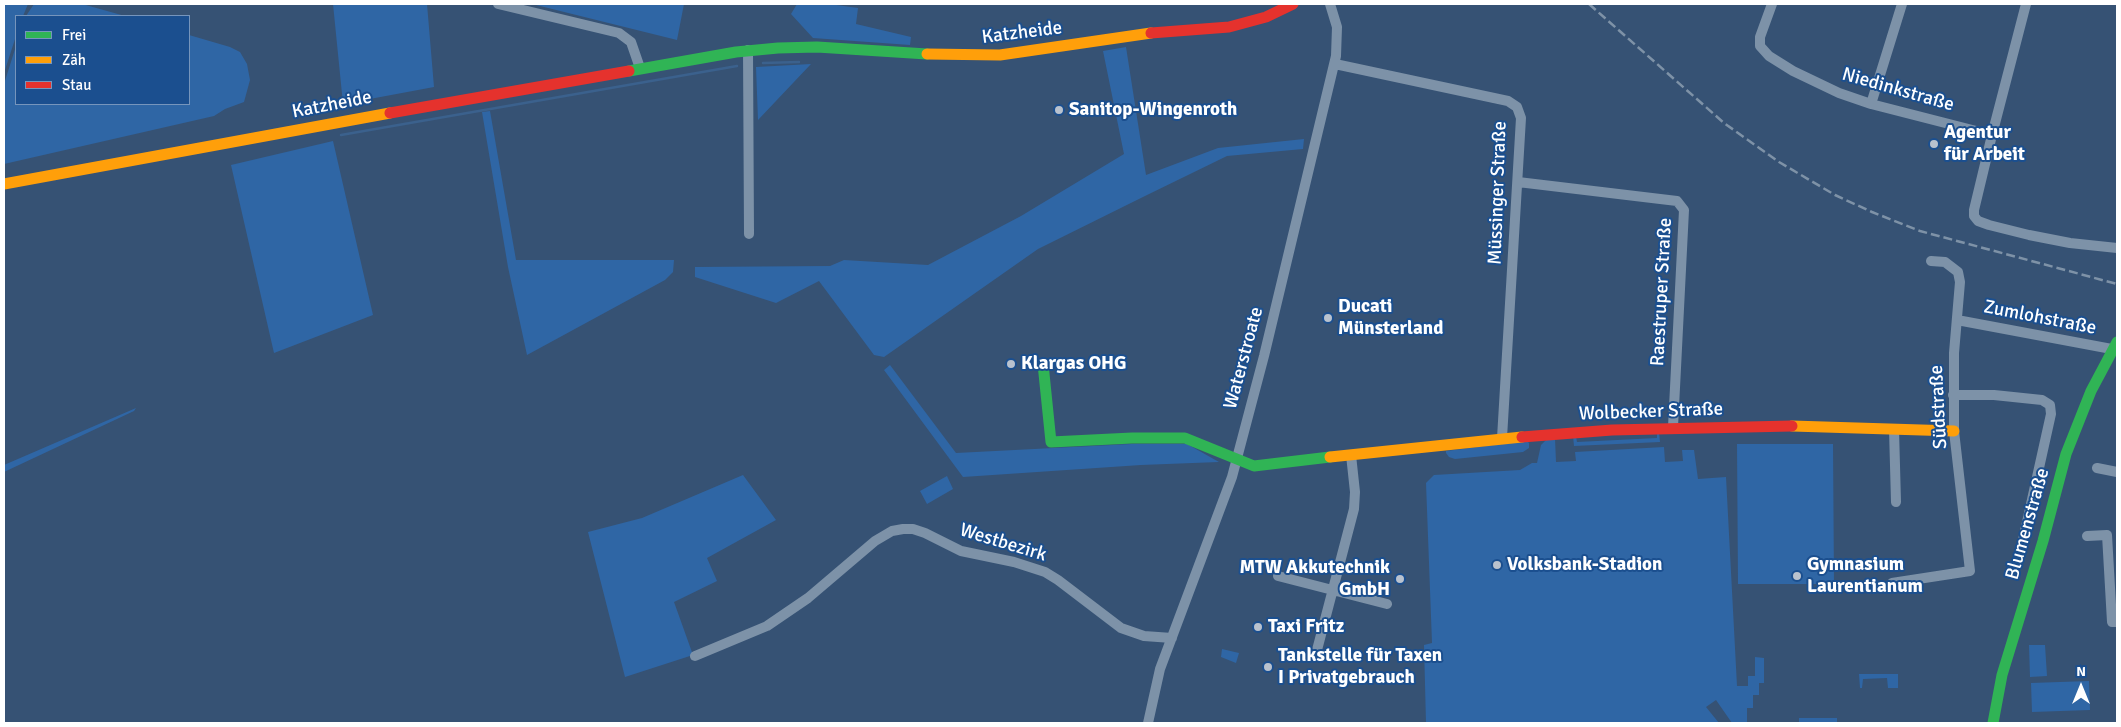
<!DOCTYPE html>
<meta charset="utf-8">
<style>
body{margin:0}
#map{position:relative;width:2121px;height:727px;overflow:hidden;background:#365274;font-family:Signika,sans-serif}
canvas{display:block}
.frame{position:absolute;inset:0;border:5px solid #fff;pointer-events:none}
.legend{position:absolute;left:15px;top:15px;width:175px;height:90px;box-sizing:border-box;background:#1b4f8f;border:1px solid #7695bc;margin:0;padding:6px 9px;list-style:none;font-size:15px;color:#fff}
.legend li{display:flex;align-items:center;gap:10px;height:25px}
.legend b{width:25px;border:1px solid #7695bc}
.north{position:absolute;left:2056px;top:662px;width:50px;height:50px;-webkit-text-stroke:4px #1b4f8f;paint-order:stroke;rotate:0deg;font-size:14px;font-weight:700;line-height:20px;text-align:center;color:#fff}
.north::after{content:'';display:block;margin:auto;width:18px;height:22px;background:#fff;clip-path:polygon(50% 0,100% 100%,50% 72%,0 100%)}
</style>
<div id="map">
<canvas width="2121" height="727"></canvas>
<div class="frame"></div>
<ul class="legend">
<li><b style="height:6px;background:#30b455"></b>Frei</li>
<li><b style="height:6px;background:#ff9f0a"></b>Zäh</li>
<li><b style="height:6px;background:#e5322d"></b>Stau</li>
</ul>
<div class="north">N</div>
</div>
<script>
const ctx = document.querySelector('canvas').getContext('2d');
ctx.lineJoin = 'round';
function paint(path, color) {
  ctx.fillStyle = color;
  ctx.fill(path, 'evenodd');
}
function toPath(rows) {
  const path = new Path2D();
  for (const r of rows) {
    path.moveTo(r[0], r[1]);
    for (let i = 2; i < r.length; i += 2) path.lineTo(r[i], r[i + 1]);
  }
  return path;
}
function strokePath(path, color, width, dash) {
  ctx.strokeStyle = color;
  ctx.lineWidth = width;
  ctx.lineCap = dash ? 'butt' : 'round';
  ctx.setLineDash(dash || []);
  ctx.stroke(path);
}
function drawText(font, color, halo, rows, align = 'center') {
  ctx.font = font + ' Signika,sans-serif';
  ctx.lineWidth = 4;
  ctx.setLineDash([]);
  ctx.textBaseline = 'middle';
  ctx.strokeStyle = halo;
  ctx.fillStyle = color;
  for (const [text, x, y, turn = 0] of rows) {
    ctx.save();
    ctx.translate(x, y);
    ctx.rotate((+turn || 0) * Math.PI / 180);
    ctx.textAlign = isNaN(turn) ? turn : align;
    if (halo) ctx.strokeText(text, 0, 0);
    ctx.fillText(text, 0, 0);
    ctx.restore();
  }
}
paint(toPath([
 [4,4,28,4,23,16,16,16,16,36,4,73],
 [34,4,82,4,125,16,26,16],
 [333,4,427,4,434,87,343,104],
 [532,4,684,4,677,40],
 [797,4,829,4,858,8,856,24,911,37,910,45,813,38,791,14],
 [189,35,230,47,240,52,247,64,250,80,244,102,225,109,214,116,4,164,4,84,16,46,16,104,189,104],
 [1126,47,1146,175,1218,148,1304,139,1303,149,1227,156,1145,196,1038,249,884,357,874,355,819,281,776,303,695,277,695,267,830,266,844,260,928,265,1021,216,1124,154,1103,51],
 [811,64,758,120,756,67],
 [490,111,516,260,674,260,673,272,665,280,527,355,508,267,482,112],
 [333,141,373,315,274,353,231,165],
 [890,365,956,453,1132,444,1187,444,1219,462,1141,465,963,477,884,370],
 [136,408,134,411,4,472,4,465],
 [1657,432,1659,432,1660,442,1574,446,1573,436,1576,436,1577,442,1657,438],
 [1548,438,1555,438,1556,462,1576,461,1575,452,1664,447,1665,462,1683,461,1682,450,1694,450,1698,479,1726,477,1737,686,1748,686,1748,676,1755,676,1755,657,1764,658,1764,683,1759,683,1759,695,1753,695,1753,708,1747,708,1747,723,1732,723,1716,700,1706,707,1719,723,1426,723,1424,645,1432,643,1426,483,1434,475,1520,470,1532,463,1537,463,1541,445],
 [1527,441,1529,443,1529,448,1523,452,1455,459,1449,457,1446,453,1446,451],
 [1737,444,1833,444,1834,584,1738,584],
 [743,475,776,520,707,558,717,581,674,602,693,655,625,677,588,532,642,518],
 [947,476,953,489,927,504,920,491],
 [2029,645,2045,645,2047,676,2030,677],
 [1222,649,1239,653,1236,663,1221,657],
 [1859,674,1898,674,1898,688,1888,688,1887,678,1863,679,1862,688,1860,688],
 [2089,681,2090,710,2032,712,2031,683],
 [1799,718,1837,718,1837,723,1799,723]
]), '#2f66a5');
strokePath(toPath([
 [763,63,799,62],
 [341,135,737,66]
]), '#3b618d', 2.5);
strokePath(toPath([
 [498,4,619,33,631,42,640,68],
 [1772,4,1760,37,1760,46,1769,56,1793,71,1839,93,1871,104,1992,135],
 [2026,4,1992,135,1974,210,1974,216,1978,221,1989,225,2029,235,2070,243,2117,248],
 [748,50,749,234],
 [1335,64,1508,101,1517,107,1521,118,1502,438],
 [1871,104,1902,4],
 [1518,182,1677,201,1684,210,1673,427],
 [1957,320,2117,350],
 [1953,395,1994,395,2042,400,2050,405,2051,414,2021,549],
 [1894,429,1896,502],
 [2097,468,2117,472],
 [2087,536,2107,535,2112,622,2117,622],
 [1278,576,1387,604],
 [1892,583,1970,571,1954,431,1954,353,1960,282,1958,272,1945,262,1931,261],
 [1317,650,1354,509,1355,492,1351,455],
 [695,656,767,626,808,598,875,541,892,531,903,529,913,529,925,533,961,551,1014,562,1045,572,1058,580,1121,628,1144,636,1172,638],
 [1148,723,1160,669,1232,477,1264,356,1336,56,1337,27,1330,4]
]), '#7d92a8', 10);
strokePath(toPath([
 [629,71,736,52,778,48,817,47,927,54],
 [1043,364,1051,442,1132,438,1185,438,1254,466,1330,457],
 [1993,723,2002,675,2043,541,2066,454,2091,391,2117,342]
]), '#30b455', 11);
strokePath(toPath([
 [927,54,1000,55,1151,33],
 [4,184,390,113],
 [1792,426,1954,431],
 [1330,457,1522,437]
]), '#ff9f0a', 11);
strokePath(toPath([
 [1151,33,1229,27,1266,17,1293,4],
 [390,113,629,71],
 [1522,437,1612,430,1792,426]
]), '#e5322d', 11);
strokePath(toPath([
 [1589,4,1724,123,1779,162,1835,195,1872,212,1920,231,2117,284]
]), '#7e92a7', 2.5, [9, 4]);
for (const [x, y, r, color] of [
 [1059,110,5,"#b9c2ce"],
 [1934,144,5,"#b9c2ce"],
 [1328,318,5,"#b9c2ce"],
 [1011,364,5,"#b9c2ce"],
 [1497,565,5,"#b9c2ce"],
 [1797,576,5,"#b9c2ce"],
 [1400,579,5,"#b9c2ce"],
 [1258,627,5,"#b9c2ce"],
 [1268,667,5,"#b9c2ce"]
]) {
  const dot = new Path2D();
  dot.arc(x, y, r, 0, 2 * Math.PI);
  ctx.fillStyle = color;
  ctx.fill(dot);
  strokePath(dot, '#1b4f8f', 2);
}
drawText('19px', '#fff', '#1b4f8f', [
 ["Katzheide",1022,33,-7],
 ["Niedinkstraße",1898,90,16],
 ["Katzheide",332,105,-11],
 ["Müssinger Straße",1498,193,-88],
 ["Raestruper Straße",1662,292,-87],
 ["Zumlohstraße",2040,318,11],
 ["Waterstroate",1244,358,-75],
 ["Südstraße",1939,407,-93],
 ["Wolbecker Straße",1651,412,-2],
 ["Blumenstraße",2028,524,-74],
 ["Westbezirk",1003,543,17]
]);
drawText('bold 19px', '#fff', '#1b4f8f', [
 ["Sanitop-Wingenroth",1069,110],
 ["Agentur",1944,133],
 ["für Arbeit",1944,155],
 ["Ducati",1338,307],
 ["Münsterland",1338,329],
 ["Klargas OHG",1021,364],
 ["Volksbank-Stadion",1507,565],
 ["Gymnasium",1807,565],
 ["Laurentianum",1807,587],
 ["MTW Akkutechnik",1390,568,"right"],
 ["GmbH",1390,590,"right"],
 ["Taxi Fritz",1268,627],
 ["Tankstelle für Taxen",1278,656],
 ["I Privatgebrauch",1278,678]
], 'left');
</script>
